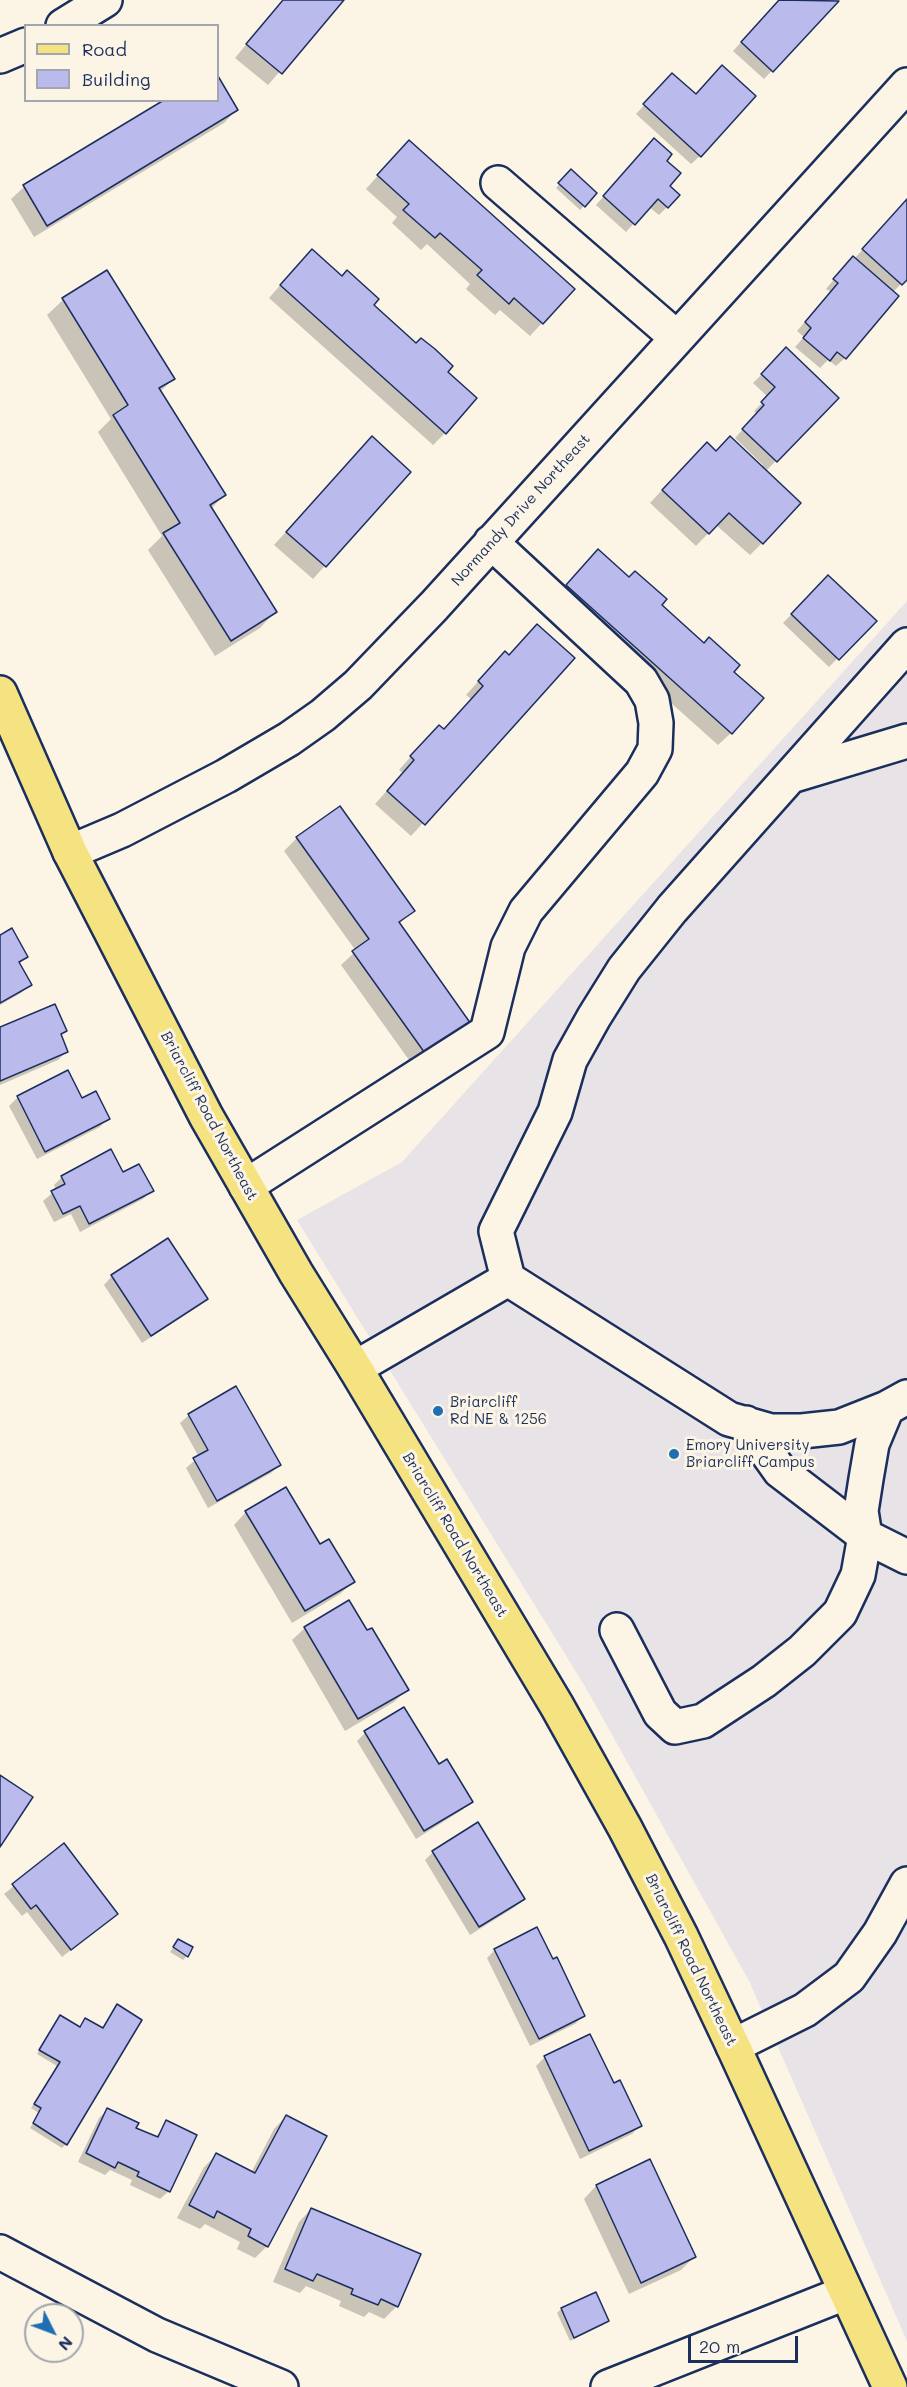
<!DOCTYPE html>
<style>
body{margin:0}
#map{position:relative;width:907px;height:2387px;overflow:hidden;background:#fcf5e5;font-family:Mali,sans-serif}
canvas{display:block}
.legend{position:absolute;left:24px;top:24px;width:195px;height:78px;box-sizing:border-box;background:#fcf5e5;border:2px solid #a2a6af;margin:0;padding:8px 10px;list-style:none;font-size:18px;color:#1b2f5e}
.legend li{display:flex;align-items:center;gap:12px;height:30px}
.legend b{width:30px;border:2px solid #a2a6af}
.north{position:absolute;left:24px;top:2303px;width:60px;height:60px;box-sizing:border-box;background:#fcf5e5;border:2px solid #a2a6af;border-radius:50%;rotate:132deg;font-size:16px;font-weight:700;line-height:24px;text-align:center;color:#1b2f5e}
.north::after{content:'';display:block;margin:auto;width:21px;height:27px;background:#1f6fb2;clip-path:polygon(50% 0,100% 100%,50% 72%,0 100%)}
.scale{position:absolute;left:688px;top:2336px;width:110px;height:27px;box-sizing:border-box;border:3px solid #1b2f5e;border-top:0;padding-left:8px;font-size:18px;line-height:21px;white-space:nowrap;color:#1b2f5e;-webkit-text-stroke:4px #fcf5e5;paint-order:stroke}
</style>
<div id="map">
<canvas width="907" height="2387"></canvas>
<ul class="legend">
<li><b style="height:8px;background:#f5e382"></b>Road</li>
<li><b style="height:16px;background:#bbbaec"></b>Building</li>
</ul>
<div class="north">N</div>
<div class="scale">20 m</div>
</div>
<script>
const ctx = document.querySelector('canvas').getContext('2d');
ctx.lineJoin = 'round';
function paint(path, color) {
  ctx.fillStyle = color;
  ctx.fill(path, 'evenodd');
}
function toPath(rows) {
  const path = new Path2D();
  for (const r of rows) {
    path.moveTo(r[0], r[1]);
    for (let i = 2; i < r.length; i += 2) path.lineTo(r[i], r[i + 1]);
  }
  return path;
}
function strokePath(path, color, width, dash) {
  ctx.strokeStyle = color;
  ctx.lineWidth = width;
  ctx.lineCap = dash ? 'butt' : 'round';
  ctx.setLineDash(dash || []);
  ctx.stroke(path);
}
function drawText(font, color, halo, rows, align = 'center') {
  ctx.font = font + ' Mali,sans-serif';
  ctx.lineWidth = 6;
  ctx.setLineDash([]);
  ctx.textBaseline = 'middle';
  ctx.strokeStyle = halo;
  ctx.fillStyle = color;
  for (const [text, x, y, turn = 0] of rows) {
    ctx.save();
    ctx.translate(x, y);
    ctx.rotate((+turn || 0) * Math.PI / 180);
    ctx.textAlign = isNaN(turn) ? turn : align;
    if (halo) ctx.strokeText(text, 0, 0);
    ctx.fillText(text, 0, 0);
    ctx.restore();
  }
}
paint(toPath([
 [907,601,907,2341,749,1981,586,1688,297,1220,402,1162]
]), '#e8e3e7');
paint(toPath([
 [283,0,342,0,268,85,235,58],
 [780,0,837,1,764,79,733,51],
 [218,79,236,110,224,123,34,237,11,199,24,187,218,100],
 [664,84,700,156,691,164,636,114],
 [646,149,665,161,667,207,659,215,649,207,626,232,596,205],
 [397,154,542,323,530,336,500,310,495,315,466,289,470,284,427,244,421,250,392,223,397,217,366,189],
 [571,171,595,193,580,210,556,188],
 [907,201,907,278,893,292,845,358,836,366,828,360,820,368,795,347,804,337,797,331,831,292,826,289,844,267,854,259],
 [299,264,372,305,446,372,445,433,433,445,269,298],
 [107,272,173,379,160,392,224,495,211,509,275,612,260,628,215,656,148,550,162,536,98,432,111,419,47,315,63,300],
 [786,350,837,398,765,472,762,543,750,555,716,525,696,546,650,503,694,456,715,453,761,467,763,465,735,438,757,414,754,411,768,397,753,383],
 [359,451,409,472,313,579,274,545],
 [586,564,732,672,731,733,718,745,555,599],
 [828,577,874,621,829,667,783,623],
 [509,656,573,658,411,836,375,804,403,773,399,770,426,739,443,731,471,699,466,695,493,665],
 [297,838,413,911,399,924,469,1024,414,1067,341,965,356,951,284,851],
 [0,937,26,957,19,964,30,984,21,993,0,1005],
 [0,1028,65,1031,60,1036,66,1052,58,1060,0,1085],
 [18,1097,82,1100,108,1118,100,1127,37,1159,9,1106],
 [123,1174,152,1191,143,1199,80,1232,71,1214,54,1222,43,1201,56,1190,54,1185,62,1177],
 [112,1276,206,1299,197,1307,142,1343,104,1285],
 [189,1415,279,1465,271,1473,208,1508,186,1468,199,1457,180,1423],
 [246,1512,353,1582,340,1594,292,1623,234,1525],
 [305,1628,367,1632,407,1689,394,1702,345,1731,292,1640],
 [365,1733,438,1766,471,1802,462,1810,416,1839,357,1741],
 [63,1846,107,1922,62,1957,27,1912,22,1916,4,1894],
 [433,1852,523,1899,515,1907,470,1935,425,1860],
 [175,1945,187,1956,183,1960,170,1952],
 [495,1950,552,1960,584,2015,575,2024,530,2046,487,1958],
 [117,2006,66,2144,62,2148,30,2128,39,2113,31,2108,57,2066,37,2054,60,2017,79,2028,85,2020,102,2030],
 [545,2057,613,2085,640,2126,632,2134,580,2159,536,2066],
 [107,2110,134,2128,155,2138,167,2122,169,2191,160,2199,130,2185,132,2180,110,2170,105,2175,78,2162,99,2118],
 [286,2116,267,2246,255,2258,237,2249,240,2242,205,2224,200,2229,177,2218,204,2167,216,2155,251,2173,274,2129],
 [649,2161,694,2257,681,2270,629,2294,584,2199,596,2186],
 [311,2209,397,2306,384,2319,369,2312,364,2317,339,2306,341,2301,306,2286,300,2293,273,2282,299,2222],
 [595,2294,607,2321,603,2325,570,2341,557,2313,561,2309]
]), '#0003');
const building = toPath([
 [283,0,344,0,282,74,246,44,283,0],
 [779,0,839,1,773,72,741,42,779,0],
 [722,65,756,96,701,157,643,104,672,73,696,94,722,65],
 [218,76,238,110,47,226,23,185,164,100,218,100,218,76],
 [654,138,672,154,667,161,681,173,670,186,680,195,668,208,658,199,635,225,603,196,654,138],
 [409,140,575,289,543,324,514,298,509,304,477,275,482,270,440,233,435,238,403,210,409,204,377,175,409,140],
 [571,169,597,193,585,207,558,183,571,169],
 [907,199,907,280,902,285,862,249,907,199],
 [312,249,342,276,347,270,379,299,374,305,416,343,421,338,435,349,453,366,448,372,477,398,446,434,280,285,312,249],
 [853,256,899,296,846,359,837,352,830,361,803,338,811,328,805,322,838,283,833,279,853,256],
 [107,270,175,379,159,388,226,495,210,505,277,612,231,641,163,533,180,523,113,415,128,405,62,298,107,270],
 [786,347,839,398,777,462,742,429,764,405,761,402,775,387,761,374,786,347],
 [372,436,411,472,326,567,286,532,372,436],
 [730,436,801,503,763,544,729,513,709,534,662,490,707,442,716,451,730,436],
 [598,549,629,577,635,571,667,599,662,605,704,643,709,637,740,665,734,672,764,698,732,734,566,585,598,549],
 [828,575,877,621,839,660,791,614,828,575],
 [537,624,575,658,425,825,387,791,414,760,410,756,439,725,444,729,483,686,478,681,505,651,509,655,537,624],
 [340,806,415,911,399,922,471,1024,427,1056,352,951,369,939,296,837,340,806],
 [12,928,28,957,19,962,32,985,0,1003,0,935,12,928],
 [55,1004,67,1031,61,1034,68,1052,0,1081,0,1027,55,1004],
 [68,1070,82,1098,96,1091,110,1119,45,1152,17,1096,68,1070],
 [111,1149,123,1172,139,1164,154,1191,89,1224,80,1206,63,1214,51,1191,65,1184,61,1176,111,1149],
 [168,1238,208,1299,151,1336,111,1275,168,1238],
 [236,1386,281,1465,217,1501,193,1458,208,1450,188,1414,236,1386],
 [286,1487,320,1544,329,1539,355,1582,305,1611,245,1511,286,1487],
 [349,1600,367,1630,372,1628,409,1690,358,1719,304,1627,349,1600],
 [404,1707,439,1764,447,1759,473,1802,424,1831,364,1731,404,1707],
 [0,1775,33,1797,0,1847,0,1775],
 [478,1822,525,1899,479,1927,432,1851,478,1822],
 [64,1843,118,1914,71,1950,36,1905,31,1909,12,1884,64,1843],
 [537,1927,553,1959,557,1957,585,2016,539,2039,494,1949,537,1927],
 [178,1939,193,1947,188,1957,173,1947,178,1939],
 [117,2004,142,2020,67,2145,33,2123,41,2108,34,2104,60,2062,39,2050,60,2015,80,2027,85,2018,103,2028,117,2004],
 [590,2034,614,2083,620,2080,642,2126,589,2151,544,2056,590,2034],
 [107,2108,139,2123,136,2128,158,2137,166,2120,197,2135,170,2192,137,2176,139,2172,118,2162,115,2168,86,2153,107,2108],
 [286,2115,327,2136,268,2247,248,2236,251,2229,217,2211,214,2218,189,2205,216,2153,255,2173,286,2115],
 [650,2159,696,2257,641,2283,596,2185,650,2159],
 [311,2208,421,2254,398,2307,381,2299,378,2305,351,2294,353,2289,317,2274,313,2281,285,2269,311,2208],
 [596,2292,609,2321,574,2338,561,2308,596,2292]
]);
paint(building, '#bbbaec');
strokePath(building, '#1b2f5e', 1.5);
const minor = toPath([
 [63,26,105,0],
 [0,56,26,45],
 [498,183,676,337],
 [791,776,907,741],
 [70,852,122,830,226,776,289,739,323,715,358,685,434,606,907,85],
 [246,1186,487,1032,508,947,526,911,642,773,655,749,656,723,652,700,641,681,491,542],
 [508,1279,496,1231,555,1112,570,1060,594,1017,624,969,672,909,907,645],
 [355,1368,508,1279,729,1419,771,1431,802,1431,839,1427,887,1408,907,1397],
 [746,1423,780,1471,865,1536,907,1557],
 [617,1630,660,1713,675,1727,703,1721,764,1681,802,1651,840,1613,858,1575,865,1536,861,1511,866,1479,872,1444,887,1408],
 [733,2046,805,2010,849,1977,880,1933,907,1884],
 [0,2252,157,2335,281,2387],
 [608,2387,845,2293]
]);
const major = toPath([
 [0,693,70,852,206,1116,296,1273,355,1368,557,1706,625,1828,681,1936,733,2046,890,2387]
]);
strokePath(minor, '#1b2f5e', 38);
strokePath(major, '#1b2f5e', 38);
strokePath(minor, '#fcf5e5', 33);
strokePath(major, '#f5e382', 33);
for (const [x, y, r, color] of [
 [438,1411,6,"#1f6fb2"],
 [674,1454,6,"#1f6fb2"]
]) {
  const dot = new Path2D();
  dot.arc(x, y, r, 0, 2 * Math.PI);
  ctx.fillStyle = color;
  ctx.fill(dot);
  strokePath(dot, '#fcf5e5', 2);
}
drawText('15px', '#1b2f5e', '#fcf5e5', [
 ["Normandy Drive Northeast",521,510,-48],
 ["Briarcliff Road Northeast",209,1116,62],
 ["Briarcliff Road Northeast",455,1535,59],
 ["Briarcliff Road Northeast",691,1960,64]
]);
drawText('15px', '#1b2f5e', '#fcf5e5', [
 ["Briarcliff",450,1402],
 ["Rd NE & 1256",450,1419],
 ["Emory University",686,1445],
 ["Briarcliff Campus",686,1462]
], 'left');
</script>
